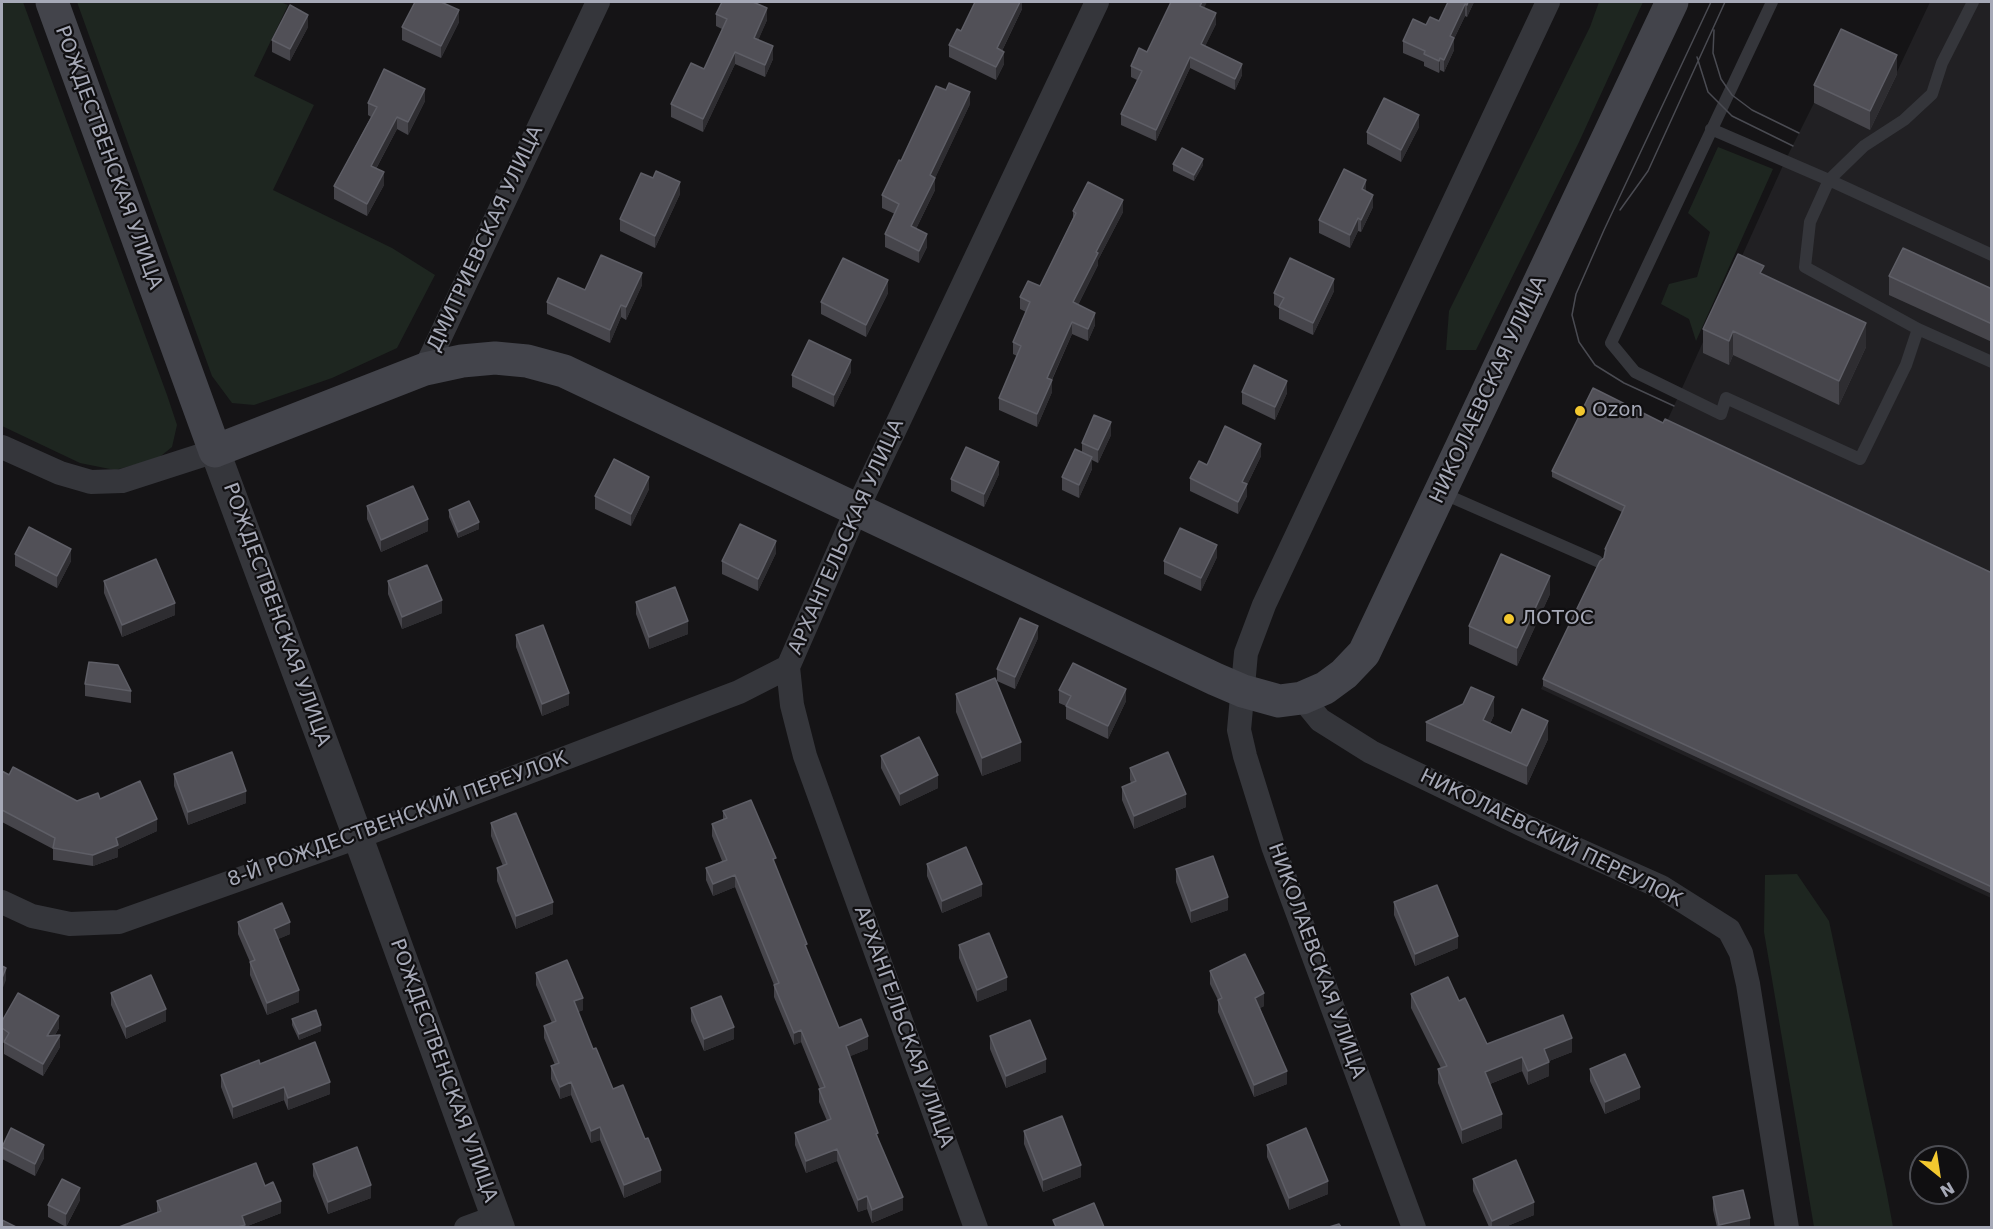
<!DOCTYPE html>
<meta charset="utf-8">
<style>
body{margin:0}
#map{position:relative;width:1993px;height:1229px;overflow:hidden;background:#151416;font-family:"DejaVu Sans",sans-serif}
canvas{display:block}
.frame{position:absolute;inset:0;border:3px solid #a6a9b7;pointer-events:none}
.north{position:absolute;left:1909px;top:1145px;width:60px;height:60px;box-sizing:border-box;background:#100f11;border:2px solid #4c4d53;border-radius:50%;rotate:150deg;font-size:16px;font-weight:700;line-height:24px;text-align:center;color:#a6a9b7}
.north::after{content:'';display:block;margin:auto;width:21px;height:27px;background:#f3c82f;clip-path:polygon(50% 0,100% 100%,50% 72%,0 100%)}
</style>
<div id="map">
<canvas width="1993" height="1229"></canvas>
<div class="frame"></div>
<div class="north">N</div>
</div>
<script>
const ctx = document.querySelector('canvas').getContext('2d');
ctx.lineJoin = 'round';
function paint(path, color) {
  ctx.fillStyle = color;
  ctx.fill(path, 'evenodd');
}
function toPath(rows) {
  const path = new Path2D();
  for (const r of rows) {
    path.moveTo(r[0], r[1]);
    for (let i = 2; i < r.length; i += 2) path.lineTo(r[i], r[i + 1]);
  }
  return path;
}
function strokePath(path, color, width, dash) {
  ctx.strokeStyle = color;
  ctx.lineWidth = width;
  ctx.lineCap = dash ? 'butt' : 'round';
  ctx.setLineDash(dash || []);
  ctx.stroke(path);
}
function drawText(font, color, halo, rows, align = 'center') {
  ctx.font = font + ' "DejaVu Sans",sans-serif';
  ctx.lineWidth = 4.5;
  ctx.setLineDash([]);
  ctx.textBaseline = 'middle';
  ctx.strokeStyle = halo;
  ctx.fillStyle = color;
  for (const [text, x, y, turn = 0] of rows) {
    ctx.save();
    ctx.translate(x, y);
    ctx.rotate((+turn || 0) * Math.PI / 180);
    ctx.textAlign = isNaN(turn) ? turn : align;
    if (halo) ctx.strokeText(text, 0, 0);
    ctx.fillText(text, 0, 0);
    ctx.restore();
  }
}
paint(toPath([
 [1930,2,1991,2,1991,898,1541,689,1668,419,1785,161,1814,103,1870,129]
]), '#212023');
paint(toPath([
 [2,2,23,2,167,395,177,425,172,447,157,459,115,470,80,463,2,426],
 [77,2,280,2,288,5,254,76,314,105,273,190,392,248,435,275,397,348,332,378,254,405,232,403,212,376],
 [1599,2,1643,2,1579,142,1476,350,1446,350,1449,311,1590,27],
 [1718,147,1773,169,1696,341,1689,319,1661,304,1669,284,1697,277,1710,232,1688,213],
 [1797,874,1829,921,1886,1189,1893,1227,1814,1227,1764,932,1765,875]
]), '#1e2620');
strokePath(toPath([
 [1772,2,1611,343,1635,372,1721,414,1726,398,1860,459,1906,365,1918,329],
 [1973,2,1942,63,1932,94,1904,120,1864,146,1829,180,1810,222,1805,267,1918,329,1992,362],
 [1711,129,1829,180,1992,255],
 [1442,493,1597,561]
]), '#35363b', 12);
strokePath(toPath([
 [425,369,598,2],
 [2,447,60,473,91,482,122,481,215,451],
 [1302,698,1320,720,1371,752,1529,828,1661,887,1729,930,1741,953,1748,984,1787,1228],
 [2,902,32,916,70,924,119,922,358,837,739,692,788,667],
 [466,1228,496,1217],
 [976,1228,805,756,792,705,788,667,857,509,1097,2],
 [1414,1228,1273,846,1245,756,1239,730,1246,653,1264,605,1548,2]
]), '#35363b', 24);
strokePath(toPath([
 [215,451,358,837,500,1228]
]), '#35363b', 30);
strokePath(toPath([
 [52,2,215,451,425,369,462,361,495,358,527,361,564,371,1215,679,1243,691,1279,701,1302,698,1325,688,1344,674,1364,653,1672,2]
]), '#43444b', 33);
strokePath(toPath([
 [1714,30,1713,53,1721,79,1732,95,1752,110,1799,133],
 [1697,57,1708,92,1732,116,1793,146],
 [1620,210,1648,171,1725,2],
 [1674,406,1624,383,1595,365,1579,342,1572,315,1576,294,1604,230,1711,2]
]), '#4a4b52', 1.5);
paint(toPath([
 [1022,2,1022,9,1002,51,1004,64,996,80,949,57,949,45,961,31],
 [1448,2,1474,2,1467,17,1465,16,1454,39,1454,50,1444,72,1440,70,1439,73,1424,66,1424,62,1403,53,1403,41,1426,25,1439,21],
 [1204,8,1216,24,1205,46,1242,75,1235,90,1190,68,1156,141,1121,125,1121,114,1137,80,1131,77,1131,66,1147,52],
 [716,14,767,20,758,40,773,59,765,77,735,64,703,132,671,117,671,104,704,69,722,29,716,26],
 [459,22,441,58,402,40,402,27],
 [308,27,290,61,272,52,272,40],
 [1897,74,1870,130,1814,103,1814,85],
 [425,101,408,135,397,129,376,169,384,185,367,216,334,199,334,186,371,117,368,115,368,103],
 [970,104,935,178,935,190,916,229,927,247,919,263,885,247,885,234,895,214,882,208,882,195,901,161],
 [1419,127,1401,162,1367,144,1367,132],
 [1173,164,1203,165,1194,181,1173,171],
 [1366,191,1373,207,1361,232,1358,231,1350,248,1319,233,1319,220],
 [680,194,655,248,620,231,620,219],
 [1073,211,1123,212,1098,260,1098,265,1078,305,1095,325,1088,341,1072,334,1052,380,1052,392,1037,427,999,410,999,398,1017,356,1013,354,1013,342,1026,312,1020,309,1020,297,1040,286,1073,218],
 [1764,275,1866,347,1839,405,1733,355,1729,365,1703,353,1703,329],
 [1889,276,1992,289,1992,342,1889,295],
 [642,285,626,320,621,317,610,343,547,314,547,302,585,290],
 [1334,291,1313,335,1279,319,1279,308,1274,305,1274,293],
 [888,293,866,337,821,314,821,302],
 [851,372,834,407,792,387,792,375],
 [1242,392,1287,393,1275,420,1242,404],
 [1663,423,1992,573,1992,894,1543,686,1543,679,1604,558,1605,549,1622,512,1552,477,1552,471],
 [1111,435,1098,463,1092,460,1092,469,1079,498,1062,490,1062,477,1082,452,1082,443],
 [1261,456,1247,485,1247,496,1238,514,1190,491,1190,478,1207,465],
 [999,474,984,507,951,491,951,479],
 [649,489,631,526,595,509,595,496],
 [367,506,428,531,381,552,367,519],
 [449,510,479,529,458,538,449,517],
 [776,553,758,591,722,574,722,561],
 [15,554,71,561,57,588,15,566],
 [1217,557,1201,591,1164,574,1164,561],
 [104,581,175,615,122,637,104,593],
 [388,581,442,613,402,629,388,594],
 [1550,594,1517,666,1469,644,1469,626],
 [636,602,688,634,649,649,636,614],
 [516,635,569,705,542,716,516,647],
 [1038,638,1015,689,997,681,997,669],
 [85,684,131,691,131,703,85,696],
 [1059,690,1126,701,1108,739,1066,719,1066,706,1059,703],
 [956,694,1021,761,982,776,956,712],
 [1494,715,1490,724,1511,733,1548,739,1527,785,1426,741,1426,722],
 [881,756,938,788,900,806,881,768],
 [1130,768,1186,807,1134,829,1122,800,1122,787,1131,783,1130,780],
 [2,771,77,801,100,799,157,831,118,849,118,857,93,866,53,860,53,849,2,822],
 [174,774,246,803,188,825,174,786],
 [723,811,776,866,807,951,839,1028,868,1049,850,1056,903,1210,872,1223,867,1209,858,1212,837,1161,806,1173,795,1145,795,1133,827,1121,819,1102,819,1089,820,1089,801,1042,794,1045,774,997,774,985,735,887,713,896,706,880,706,868,722,861,712,836,712,824,723,820],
 [491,823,553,914,516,929,497,881,497,868,503,866,491,836],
 [927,864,982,896,942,913,927,876],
 [1176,869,1228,910,1191,923,1176,882],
 [1394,902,1458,948,1415,966,1394,915],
 [238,922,290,934,278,939,299,1002,267,1015,250,975,250,962,238,934],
 [959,945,1007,990,977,1002,959,958],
 [1210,971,1264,1006,1260,1008,1287,1084,1254,1097,1218,1012,1218,1000,1210,984],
 [536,973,583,1010,578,1012,593,1049,661,1182,624,1198,600,1140,591,1143,571,1095,560,1099,551,1079,551,1066,555,1065,544,1038,544,1026,552,1023,536,985],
 [111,993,166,1021,126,1039,111,1005],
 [1411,994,1459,1001,1487,1044,1572,1052,1549,1061,1549,1076,1528,1085,1522,1071,1490,1084,1502,1128,1462,1144,1438,1083,1438,1069,1441,1068,1411,1008],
 [691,1008,734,1039,704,1051,691,1021],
 [292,1019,321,1031,299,1040,292,1025],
 [2,1021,59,1028,55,1035,60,1047,43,1076,4,1054,4,1042,2,1040],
 [990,1036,1046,1072,1006,1088,990,1049],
 [260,1064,330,1094,288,1110,284,1100,233,1119,221,1087,221,1075],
 [1590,1069,1640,1099,1605,1114,1590,1081],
 [1024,1131,1081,1177,1043,1192,1024,1144],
 [1267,1145,1328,1194,1289,1210,1267,1157],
 [2,1146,44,1158,35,1176,2,1159],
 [313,1164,371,1198,328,1214,313,1176],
 [1473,1179,1534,1215,1505,1227,1489,1227,1473,1191],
 [265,1186,281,1213,245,1227,157,1213,157,1201],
 [1713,1197,1750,1227,1717,1227,1713,1210],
 [80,1200,66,1227,48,1217,48,1205]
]), '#46454b');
paint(toPath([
 [1019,2,1022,2,1022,9,997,61,997,48],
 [1202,2,1207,2,1200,17,1200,6],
 [1468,2,1474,2,1467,17,1467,5],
 [1465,4,1465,16,1454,39,1454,50,1444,72,1444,60,1450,36],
 [767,8,767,20,754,50,754,38],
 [459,10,459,22,441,58,441,46],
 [1216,13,1216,24,1201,55,1201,44],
 [308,15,308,27,290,61,290,49],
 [773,46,773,59,765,77,765,65],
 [735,52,735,64,703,132,703,119],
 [1004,52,1004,64,996,80,996,67],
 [1897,55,1897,74,1870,130,1870,111],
 [1190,57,1190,68,1156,141,1156,130],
 [1440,58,1440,70,1439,73,1439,61],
 [1242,64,1242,75,1235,90,1235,79],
 [425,89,425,101,408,135,408,122],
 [970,92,970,104,931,187,935,178,935,190,911,239,911,226,930,175],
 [1419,115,1419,127,1401,162,1401,150],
 [397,117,397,129,371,178,371,166],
 [1203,159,1203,165,1194,181,1194,175],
 [384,172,384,185,367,216,367,204],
 [1366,180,1366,192,1362,189],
 [680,182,680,194,655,248,655,236],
 [1373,195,1373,207,1361,232,1361,220],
 [1123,200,1123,212,1098,260,1098,265,1073,315,1073,302,1096,252],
 [1358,218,1358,231,1350,248,1350,235],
 [927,234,927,247,919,263,919,251],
 [642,273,642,285,626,320,626,307],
 [1334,279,1334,291,1313,335,1313,323],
 [888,280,888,293,866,337,866,325],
 [621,305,621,317,610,343,610,330],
 [1095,313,1095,325,1088,341,1088,329],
 [1072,322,1072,334,1047,390,1047,378],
 [1866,323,1866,347,1839,405,1839,381],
 [1733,331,1733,355,1729,365,1729,341],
 [851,360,851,372,834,407,834,395],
 [1052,380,1052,392,1037,427,1037,414],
 [1287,381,1287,393,1275,420,1275,407],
 [1111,422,1111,435,1098,463,1098,450],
 [1261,444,1261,456,1247,485,1247,496,1238,514,1238,502,1242,482],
 [1092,457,1092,469,1079,498,1079,485],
 [999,462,999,474,984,507,984,494],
 [649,477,649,489,631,526,631,514],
 [428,519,428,531,381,552,381,540],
 [479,522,479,529,458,538,458,532],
 [776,541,776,553,758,591,758,579],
 [1217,545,1217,557,1201,591,1201,578],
 [71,549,71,561,57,588,57,576],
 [1550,576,1550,594,1517,666,1517,648],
 [442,600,442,613,402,629,402,617],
 [175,603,175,615,122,637,122,625],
 [688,621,688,634,649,649,649,637],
 [1038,626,1038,638,1015,689,1015,677],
 [1126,689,1126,701,1108,739,1108,726],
 [569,693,569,705,542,716,542,704],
 [1494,697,1494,715,1483,739,1483,720],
 [1548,721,1548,739,1527,785,1527,766],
 [1021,742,1021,761,982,776,982,758],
 [938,775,938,788,900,806,900,794],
 [246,791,246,803,188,825,188,812],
 [1186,794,1186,807,1134,829,1134,816],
 [157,819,157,831,118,849,118,857,93,866,93,855,116,838],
 [735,875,735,887,713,896,713,884],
 [982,884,982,896,942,913,942,901],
 [1228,897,1228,910,1191,923,1191,911],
 [553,902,553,914,516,929,516,916],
 [290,922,290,934,274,941,274,929],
 [1458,936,1458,948,1415,966,1415,954],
 [6,968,6,980,2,990,2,978],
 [1007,977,1007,990,977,1002,977,990],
 [299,990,299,1002,267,1015,267,1003],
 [1264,993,1264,1006,1255,1010,1255,998],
 [583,998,583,1010,574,1014,574,1001],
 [166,1009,166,1021,126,1039,126,1027],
 [59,1016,59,1028,47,1049,47,1036],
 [321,1025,321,1031,299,1040,299,1034],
 [734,1027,734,1039,704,1051,704,1039],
 [801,1030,801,1042,794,1045,794,1033],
 [60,1035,60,1047,43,1076,43,1064],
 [868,1036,868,1049,846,1058,846,1046],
 [1572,1038,1572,1052,1544,1063,1544,1049],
 [1522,1057,1522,1071,1485,1086,1485,1072],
 [1046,1059,1046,1072,1006,1088,1006,1076],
 [1549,1062,1549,1076,1528,1085,1528,1071],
 [1287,1071,1287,1084,1254,1097,1254,1085],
 [330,1082,330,1094,288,1110,288,1098],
 [571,1082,571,1095,560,1099,560,1087],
 [284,1087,284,1100,233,1119,233,1107],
 [1640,1087,1640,1099,1605,1114,1605,1102],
 [1502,1114,1502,1128,1462,1144,1462,1130],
 [600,1127,600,1140,591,1143,591,1131],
 [44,1145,44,1158,35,1176,35,1164],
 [837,1149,837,1161,806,1173,806,1161],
 [1081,1165,1081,1177,1043,1192,1043,1180],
 [661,1170,661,1182,624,1198,624,1185],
 [1328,1181,1328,1194,1289,1210,1289,1198],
 [371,1185,371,1198,328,1214,328,1202],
 [80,1188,80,1200,66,1227,66,1214],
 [867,1196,867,1209,858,1212,858,1200],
 [903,1197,903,1210,872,1223,872,1210],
 [281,1201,281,1213,245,1227,238,1227,242,1216],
 [1534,1202,1534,1215,1505,1227,1492,1227,1492,1221],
 [1750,1218,1750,1227,1719,1227,1719,1225]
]), '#2e2d31');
const building = toPath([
 [415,2,441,2,459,10,441,46,402,27,415,2],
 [722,2,753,2,767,8,754,38,773,46,765,65,735,52,703,119,671,104,691,63,704,69,727,19,716,14,722,2],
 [975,2,1020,2,997,48,1004,52,996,67,949,45,957,29,961,31,975,2],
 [1171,2,1202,2,1200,6,1216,13,1201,44,1242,64,1235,79,1190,57,1156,130,1121,114,1142,71,1131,66,1139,48,1147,52,1171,2],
 [1448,2,1468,2,1467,5,1465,4,1450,36,1454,38,1444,60,1440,58,1439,61,1424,54,1425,51,1403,41,1413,19,1426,25,1430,17,1439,21,1448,2],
 [290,5,308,15,290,49,272,40,290,5],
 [1841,29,1897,55,1870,111,1814,85,1841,29],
 [384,69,425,89,408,122,397,117,371,166,384,172,367,204,334,186,377,107,368,103,384,69],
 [949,83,970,92,930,175,935,178,911,226,927,234,919,251,885,234,899,204,882,195,899,160,901,161,936,86,946,90,949,83],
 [1384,98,1419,115,1401,150,1367,132,1384,98],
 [1182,148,1203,159,1194,175,1173,164,1182,148],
 [1344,169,1366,180,1362,189,1373,195,1361,220,1358,218,1350,235,1319,220,1344,169],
 [656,171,680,182,655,236,620,219,641,173,653,178,656,171],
 [1088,182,1123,200,1096,252,1098,253,1073,302,1095,313,1088,329,1072,322,1047,378,1052,380,1037,414,999,398,1021,346,1013,342,1030,302,1020,297,1028,281,1040,286,1076,213,1073,211,1088,182],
 [1903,248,1992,289,1992,324,1889,276,1903,248],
 [1738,254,1764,266,1760,273,1866,323,1839,381,1733,331,1729,341,1703,329,1738,254],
 [601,255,642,273,626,307,621,305,610,330,547,302,558,278,585,290,601,255],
 [843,258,888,280,866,325,821,302,843,258],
 [1290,258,1334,279,1313,323,1279,307,1284,298,1274,293,1290,258],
 [809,340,851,360,834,395,792,375,809,340],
 [1254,365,1287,381,1275,407,1242,392,1254,365],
 [1593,388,1663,423,1665,419,1992,573,1992,887,1543,679,1600,561,1604,558,1606,549,1605,549,1625,506,1552,471,1593,388],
 [1094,415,1111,422,1098,450,1082,443,1094,415],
 [1225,426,1261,444,1242,482,1247,484,1238,502,1190,478,1199,461,1207,465,1225,426],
 [966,447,999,462,984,494,951,479,966,447],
 [1075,449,1092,457,1079,485,1062,477,1075,449],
 [614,459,649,477,631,514,595,496,614,459],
 [413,486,428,519,381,540,367,506,413,486],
 [469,501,479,522,458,532,449,510,469,501],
 [740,524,776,541,758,579,722,561,740,524],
 [29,527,71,549,57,576,15,554,29,527],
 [1180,528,1217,545,1201,578,1164,561,1180,528],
 [1501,554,1550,576,1517,648,1469,626,1501,554],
 [156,559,175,603,122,625,104,581,156,559],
 [427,565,442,600,402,617,388,581,427,565],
 [675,587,688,621,649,637,636,602,675,587],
 [1020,618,1038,626,1015,677,997,669,1020,618],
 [543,625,569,693,542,704,516,635,543,625],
 [89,662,118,665,131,691,85,684,89,662],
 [1073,663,1126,689,1108,726,1066,706,1071,696,1059,690,1073,663],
 [995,678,1021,742,982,758,956,694,995,678],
 [1471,687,1494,697,1483,720,1511,733,1522,709,1548,721,1527,766,1426,722,1463,704,1471,687],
 [919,737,938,775,900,794,881,756,919,737],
 [232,752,246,791,188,812,174,774,232,752],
 [1168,752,1186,794,1134,816,1122,787,1136,781,1130,768,1168,752],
 [13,767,77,801,98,793,100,799,140,781,157,819,116,838,118,845,93,855,53,848,55,838,2,810,2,771,9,775,13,767],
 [751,800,776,858,773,859,807,944,805,945,839,1028,861,1019,868,1036,846,1046,878,1133,876,1134,903,1197,872,1210,867,1196,858,1200,837,1149,806,1161,795,1133,831,1119,819,1089,825,1087,801,1030,794,1033,774,985,779,983,735,875,713,884,706,868,727,860,712,824,727,818,723,811,751,800],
 [516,813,553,902,516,916,497,868,507,864,491,823,516,813],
 [966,847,982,884,942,901,927,864,966,847],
 [1213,856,1228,897,1191,911,1176,869,1213,856],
 [1437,885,1458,936,1415,954,1394,902,1437,885],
 [282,903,290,922,274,929,299,990,267,1003,250,962,255,960,238,922,282,903],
 [989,933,1007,977,977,990,959,945,989,933],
 [1245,954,1264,993,1255,998,1287,1071,1254,1085,1218,1000,1222,998,1210,971,1245,954],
 [567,960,583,998,574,1001,593,1049,596,1048,613,1089,623,1085,645,1139,648,1138,661,1170,624,1185,600,1127,591,1131,571,1082,560,1087,551,1066,559,1063,544,1026,556,1021,536,973,567,960],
 [2,966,6,968,2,978,2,966],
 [151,975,166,1009,126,1027,111,993,151,975],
 [1448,977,1459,1001,1465,998,1487,1044,1563,1015,1572,1038,1544,1049,1549,1062,1528,1071,1522,1057,1485,1072,1502,1114,1462,1130,1438,1069,1447,1066,1411,994,1448,977],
 [18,993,59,1016,47,1036,60,1035,43,1064,4,1042,9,1033,2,1028,2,1021,18,993],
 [721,996,734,1027,704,1039,691,1008,721,996],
 [316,1010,321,1025,299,1034,292,1019,316,1010],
 [1030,1020,1046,1059,1006,1076,990,1036,1030,1020],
 [315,1042,330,1082,288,1098,284,1087,233,1107,221,1075,259,1060,260,1064,315,1042],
 [1625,1054,1640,1087,1605,1102,1590,1069,1625,1054],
 [1062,1116,1081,1165,1043,1180,1024,1131,1062,1116],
 [11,1128,44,1145,35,1164,2,1147,11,1128],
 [1306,1128,1328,1181,1289,1198,1267,1145,1306,1128],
 [357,1147,371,1185,328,1202,313,1164,357,1147],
 [1516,1160,1534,1202,1492,1221,1473,1179,1516,1160],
 [256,1163,265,1186,273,1182,281,1201,242,1216,245,1225,238,1227,119,1227,161,1211,157,1201,256,1163],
 [62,1179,80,1188,66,1214,48,1205,62,1179],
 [1743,1190,1750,1218,1719,1225,1713,1197,1743,1190],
 [1094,1203,1104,1227,1056,1227,1053,1220,1094,1203],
 [2,1220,16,1227,2,1227,2,1220],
 [1339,1224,1341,1227,1329,1227,1339,1224]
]);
paint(building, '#515057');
strokePath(building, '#5e5e66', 1.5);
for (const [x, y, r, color] of [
 [1580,411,6,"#f3c82f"],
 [1509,619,6,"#f3c82f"]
]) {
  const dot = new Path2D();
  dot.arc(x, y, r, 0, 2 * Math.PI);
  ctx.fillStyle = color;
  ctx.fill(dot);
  strokePath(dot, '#100f11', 2);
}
drawText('20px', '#a6a9b7', '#100f11', [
 ["РОЖДЕСТВЕНСКАЯ УЛИЦА",108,158,70],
 ["ДМИТРИЕВСКАЯ УЛИЦА",486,239,-65],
 ["НИКОЛАЕВСКАЯ УЛИЦА",1489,390,-65],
 ["АРХАНГЕЛЬСКАЯ УЛИЦА",847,537,-66],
 ["РОЖДЕСТВЕНСКАЯ УЛИЦА",276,615,70],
 ["8-Й РОЖДЕСТВЕНСКИЙ ПЕРЕУЛОК",398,820,-20],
 ["НИКОЛАЕВСКИЙ ПЕРЕУЛОК",1551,839,26],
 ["НИКОЛАЕВСКАЯ УЛИЦА",1316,961,70],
 ["АРХАНГЕЛЬСКАЯ УЛИЦА",903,1027,70],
 ["РОЖДЕСТВЕНСКАЯ УЛИЦА",443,1071,70]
]);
drawText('20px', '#a6a9b7', '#100f11', [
 ["Ozon",1592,411],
 ["ЛОТОС",1521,619]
], 'left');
</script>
